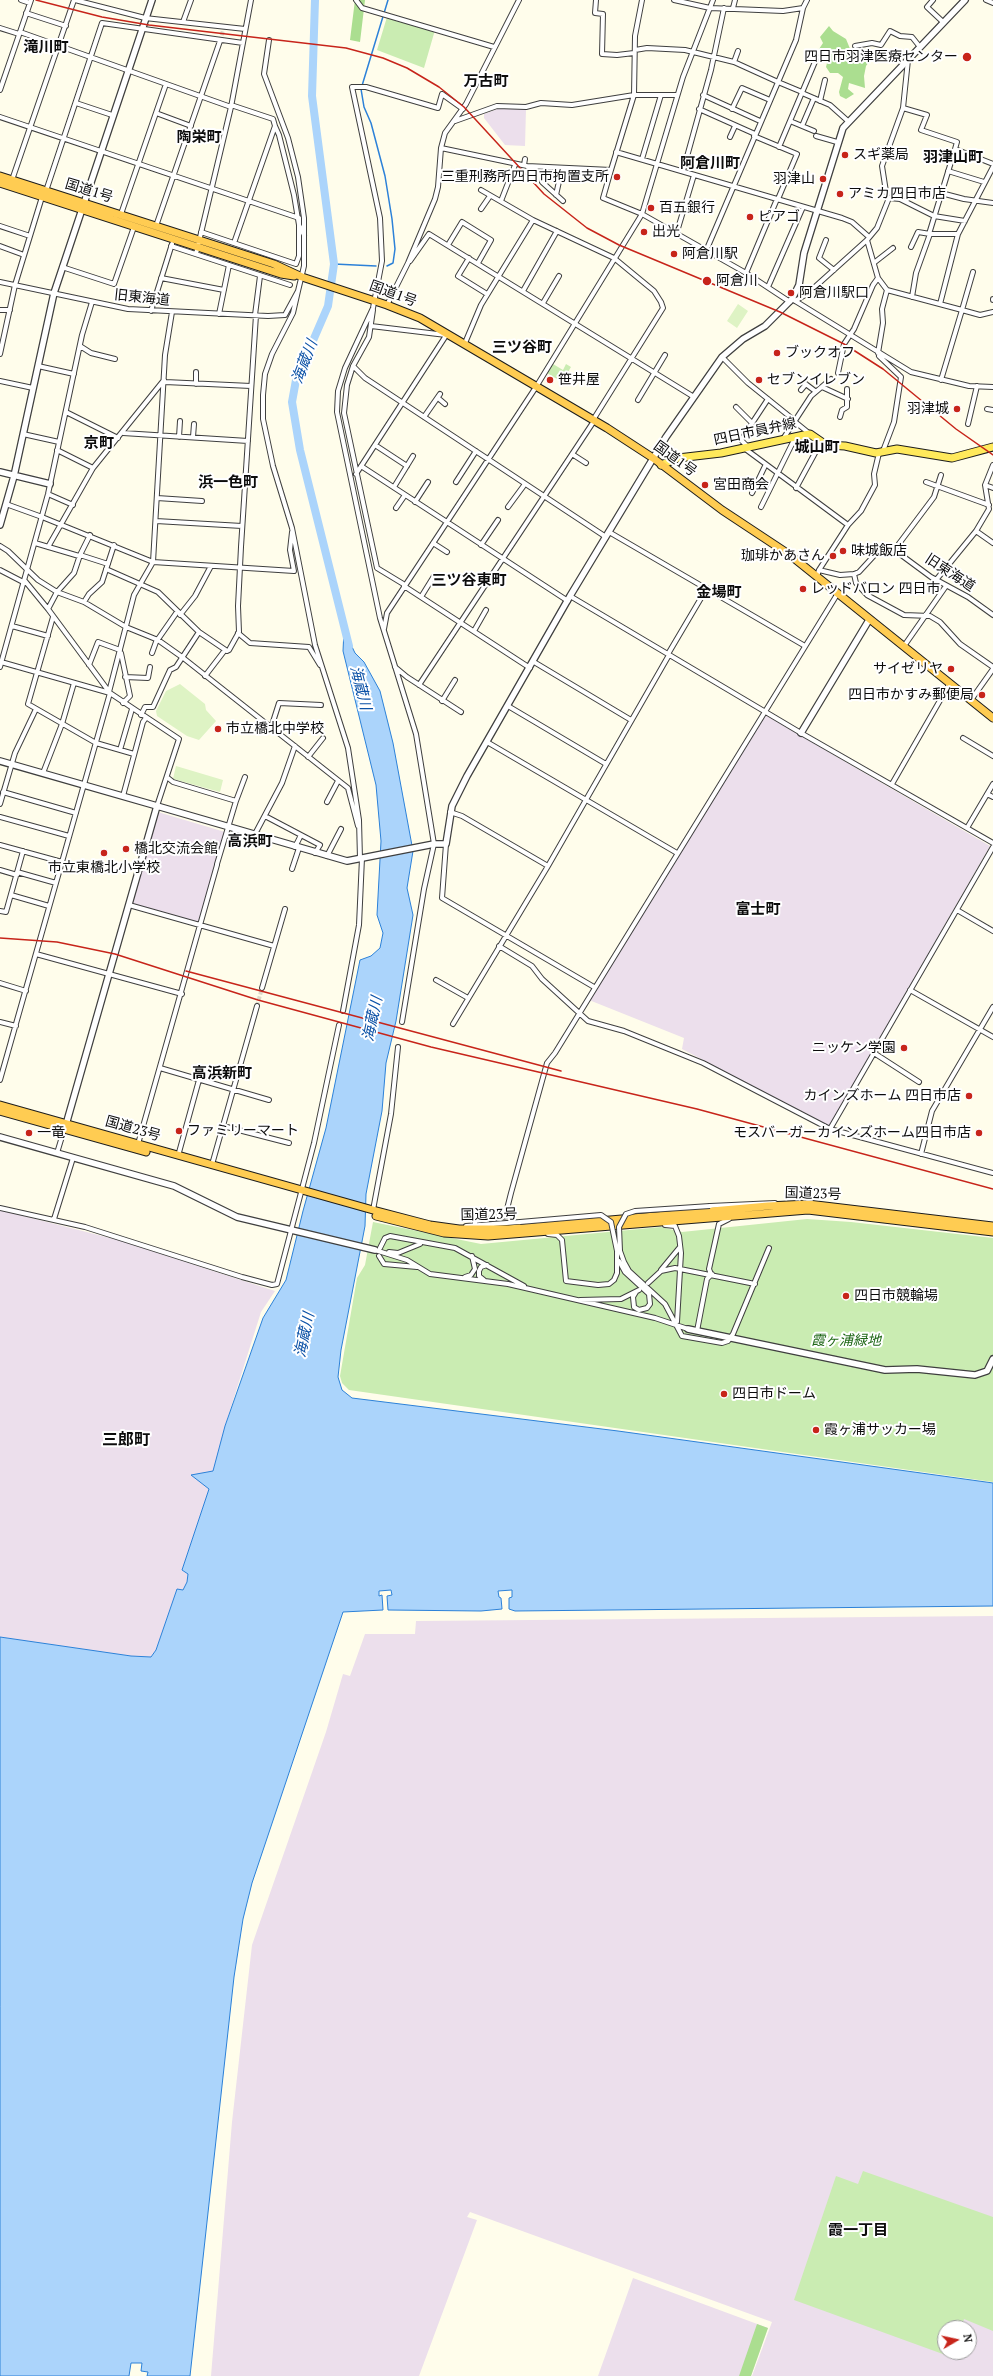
<!DOCTYPE html>
<meta charset="utf-8">
<style>
body{margin:0}
#map{position:relative;width:993px;height:2376px;overflow:hidden;background:#fffdeb;font-family:"PT Serif",serif}
canvas{display:block}
.north{position:absolute;left:937px;top:2320px;width:40px;height:40px;box-sizing:border-box;background:#fff;border:1px solid #9e9e9e;border-radius:50%;rotate:81deg;font-size:11px;font-weight:700;line-height:16px;text-align:center;color:#0c0c0c}
.north::after{content:'';display:block;margin:auto;width:14px;height:18px;background:#c7241a;clip-path:polygon(50% 0,100% 100%,50% 72%,0 100%)}
</style>
<div id="map">
<canvas width="993" height="2376"></canvas>
<div class="north">N</div>
</div>
<script>
const ctx = document.querySelector('canvas').getContext('2d');
ctx.lineJoin = 'round';
function paint(path, color) {
  ctx.fillStyle = color;
  ctx.fill(path, 'evenodd');
}
function toPath(rows) {
  const path = new Path2D();
  for (const r of rows) {
    path.moveTo(r[0], r[1]);
    for (let i = 2; i < r.length; i += 2) path.lineTo(r[i], r[i + 1]);
  }
  return path;
}
function strokePath(path, color, width, dash) {
  ctx.strokeStyle = color;
  ctx.lineWidth = width;
  ctx.lineCap = dash ? 'butt' : 'round';
  ctx.setLineDash(dash || []);
  ctx.stroke(path);
}
function drawText(font, color, halo, rows, align = 'center') {
  ctx.font = font + ' "PT Serif","Noto Sans JP",serif';
  ctx.lineWidth = 4;
  ctx.setLineDash([]);
  ctx.textBaseline = 'middle';
  ctx.strokeStyle = halo;
  ctx.fillStyle = color;
  for (const [text, x, y, turn = 0] of rows) {
    ctx.save();
    ctx.translate(x, y);
    ctx.rotate((+turn || 0) * Math.PI / 180);
    ctx.textAlign = isNaN(turn) ? turn : align;
    if (halo) ctx.strokeText(text, 0, 0);
    ctx.fillText(text, 0, 0);
    ctx.restore();
  }
}
paint(toPath([
 [500,108,526,109,525,146,505,145,484,118,484,114],
 [765,715,990,846,829,1126,682,1049,684,1038,589,1000],
 [158,812,225,832,199,923,132,903],
 [0,1210,118,1240,275,1291,261,1312,225,1426,209,1489,182,1570,188,1574,187,1582,183,1590,177,1589,156,1650,151,1657,131,1656,0,1637],
 [993,1616,993,2376,752,2376,772,2322,470,2212,467,2217,477,2220,419,2376,211,2376,232,2122,252,1945,326,1732,343,1674,350,1676,365,1634,415,1634,416,1621],
 [945,2328,969,2328,969,2352,945,2352],
 [633,2278,768,2328,751,2376,598,2376]
]), '#ecdfec');
paint(toPath([
 [387,17,435,30,424,68,377,50],
 [553,364,563,370,566,364,571,367,562,382,547,373],
 [807,1219,851,1222,993,1238,993,1482,349,1390,342,1383,340,1376,357,1278,365,1265,373,1222,481,1244,661,1227,682,1232],
 [863,2171,993,2217,993,2331,964,2319,961,2328,945,2328,945,2352,953,2352,951,2357,794,2300,836,2176,858,2184]
]), '#caecb2');
paint(toPath([
 [355,0,365,0,360,42,350,40],
 [829,26,833,31,846,39,853,56,864,57,870,54,873,56,866,66,864,76,865,88,849,83,848,89,854,94,846,99,840,96,839,92,843,77,838,73,830,73,826,67,828,59,819,49,823,43,820,37],
 [757,2324,768,2328,751,2376,739,2376]
]), '#abde90');
paint(toPath([
 [738,304,748,311,737,328,727,321],
 [180,684,205,704,206,710,216,721,199,740,187,736,157,716,156,711,166,691],
 [176,766,223,780,220,792,173,779]
]), '#def3c4');
const water = toPath([
 [344,630,355,653,364,662,380,691,393,743,413,851,407,888,413,915,396,1021,386,1063,382,1111,366,1194,365,1226,341,1350,338,1377,342,1390,352,1398,618,1431,993,1483,993,1606,515,1611,509,1609,509,1598,512,1597,512,1590,498,1591,499,1597,501,1598,502,1609,481,1611,388,1610,387,1596,392,1595,391,1590,379,1591,379,1596,382,1595,383,1610,343,1612,252,1883,243,1919,234,1977,190,2376,147,2376,148,2372,141,2371,142,2363,131,2363,129,2376,0,2376,0,1637,131,1656,151,1657,156,1650,177,1589,183,1590,187,1582,188,1574,182,1570,209,1489,191,1475,213,1471,225,1426,263,1318,286,1280,303,1211,326,1128,360,960,371,956,380,948,383,933,377,915,381,841,376,785,343,651,344,630]
]);
paint(water, '#abd4fb');
strokePath(water, '#2c81d8', 1);
strokePath(toPath([
 [334,264,376,266],
 [387,266,393,263,395,249,392,219,385,176,371,123,364,107,361,89,388,0]
]), '#2c81d8', 1.5);
strokePath(toPath([
 [315,0,312,96,334,264,328,306,296,380,292,402,300,450,349,646]
]), '#abd4fb', 8);
strokePath(toPath([
 [220,41,224,27],
 [257,1006,262,988]
]), '#dbd9ca', 4, [4, 2]);
const minor = toPath([
 [21,0,30,3],
 [75,0,145,18,245,29],
 [356,0,362,8,494,47],
 [596,0,595,13,603,14,602,54,617,55,634,53],
 [674,0,710,8,783,11,803,8,807,0],
 [933,0,927,7,943,22],
 [986,0,993,3],
 [733,8,735,0],
 [26,13,66,26],
 [183,22,191,0],
 [0,28,19,34],
 [20,32,231,107],
 [855,46,872,43,881,45,890,31,900,36,912,37,920,47],
 [635,50,647,48,685,50,734,62,778,82],
 [734,62,738,51],
 [778,82,802,92],
 [0,90,31,0],
 [802,93,830,105,849,122],
 [703,95,760,121],
 [820,101,825,80],
 [76,103,112,115],
 [231,105,273,119,275,126,234,243],
 [903,108,927,115,921,130,957,142,955,149,993,164],
 [699,109,755,134],
 [732,109,742,88,770,100],
 [156,113,191,126],
 [0,117,299,218],
 [455,121,497,106,526,107,541,103,572,105,634,95,677,95],
 [790,121,814,131],
 [275,126,279,135,294,195,299,225,304,235],
 [802,126,814,98],
 [754,136,797,154,778,199],
 [816,136,837,142],
 [730,137,735,126],
 [779,147,817,57],
 [441,148,445,133,466,104,519,0],
 [616,152,842,218,852,222,869,237],
 [642,159,661,95],
 [524,165,525,159],
 [545,168,542,182,563,201],
 [611,170,603,198,642,214,746,273,790,302],
 [683,171,711,70,724,8],
 [948,171,984,182],
 [12,180,74,0],
 [481,190,533,220,614,258,654,291,661,302,663,308,593,420],
 [46,191,102,23,243,43],
 [941,193,964,199,993,203],
 [556,195,562,168],
 [889,198,887,198,882,166,903,108,908,60],
 [889,198,900,199,934,216,965,221],
 [501,201,515,165],
 [481,209,490,196],
 [121,214,166,84],
 [0,226,30,236],
 [156,226,220,41],
 [201,232,296,264,299,256,299,218],
 [929,234,955,149],
 [930,234,958,234],
 [676,235,694,175],
 [826,240,819,258,834,270],
 [867,240,878,278,887,290,962,310,941,380],
 [448,245,462,222,491,240,478,263],
 [0,246,24,255],
 [171,246,290,285],
 [911,247,918,232,930,234,916,273,912,297],
 [706,251,796,40,803,8],
 [196,254,231,107,251,0],
 [469,258,458,276,487,294],
 [410,261,429,234,694,397],
 [875,262,893,248],
 [62,267,114,284,134,227],
 [973,272,962,310,980,315,993,312],
 [746,273,777,199],
 [161,278,224,290],
 [0,282,128,309,268,316,285,315,298,291,304,266,304,218,298,177,288,138,264,74,269,40],
 [768,287,803,207],
 [298,291,293,313,272,354,265,374,263,395,263,419,273,466,292,528,315,645,348,748,359,820,360,859],
 [523,291,557,231],
 [792,299,911,372,969,386,993,387],
 [993,299,993,300],
 [795,301,807,294,867,240,877,228,889,198],
 [543,303,559,276],
 [940,304,958,234,993,167],
 [387,305,408,263,435,199,438,187,441,148,527,166,611,170,634,95,635,36,642,0],
 [0,310,10,310],
 [373,310,369,337,353,366,347,385,344,413,377,568,405,585],
 [151,311,172,244],
 [219,314,229,265],
 [255,315,260,276],
 [371,326,446,335],
 [465,343,481,305,533,220],
 [80,346,91,353,115,359],
 [878,353,883,323,882,309,887,290],
 [0,354,15,285,42,197],
 [880,355,879,356,901,377,894,422,883,451],
 [722,357,748,383,794,420],
 [38,366,74,374],
 [353,366,365,378,606,537],
 [838,373,844,344,854,329,873,285,878,278],
 [0,381,33,388],
 [165,382,251,386],
 [803,382,815,391],
 [196,384,196,372],
 [822,387,848,399],
 [801,390,806,384],
 [438,398,445,404],
 [638,400,665,355],
 [736,407,752,423],
 [987,409,993,410],
 [66,412,118,438],
 [424,417,440,394],
 [840,417,842,410,847,407,847,389],
 [794,421,810,434],
 [968,424,977,386],
 [123,433,248,441],
 [23,434,59,442],
 [179,437,180,421],
 [193,437,194,424],
 [783,439,811,396,831,379],
 [375,445,407,466],
 [748,447,741,440,768,399],
 [744,448,848,525],
 [57,450,93,468],
 [572,454,586,463],
 [361,466,568,601],
 [356,474,447,334],
 [456,482,476,451],
 [926,482,989,505],
 [985,485,993,488],
 [394,487,413,456],
 [796,488,821,442],
 [752,493,765,466],
 [48,494,73,505],
 [157,498,202,501],
 [415,502,428,482],
 [6,504,42,517],
 [508,507,525,484],
 [761,507,795,438],
 [396,508,405,495],
 [42,517,153,562],
 [156,521,242,526],
 [976,531,993,543],
 [609,532,805,646],
 [90,535,80,555,74,573,57,592,48,609,110,693,179,739,157,806],
 [35,543,79,556],
 [433,543,447,552],
 [481,545,498,520],
 [0,546,8,551,38,580,57,592,84,602,126,627,158,640,182,657,348,788,358,826],
 [48,547,93,468,164,380],
 [895,549,934,497,941,475],
 [80,555,108,564],
 [153,562,294,571,290,550,292,532],
 [106,569,158,592,199,632,227,651,229,650,239,632,238,606,241,547,256,315],
 [0,570,25,583],
 [819,570,848,525,861,511,875,485,874,474,879,453],
 [854,574,856,583,867,595,904,615,930,616,940,622,960,644,993,667],
 [817,576,819,570,840,575,854,574,859,572,882,547,889,546,931,577,968,597,993,615],
 [936,580,976,531,989,509,985,485,993,465],
 [25,581,48,609],
 [404,586,530,668],
 [570,596,801,733,993,843],
 [421,597,434,576],
 [84,602,89,594,102,582,114,545],
 [180,615,195,596,211,566],
 [53,617,28,704,96,743,134,754],
 [12,626,48,636],
 [384,629,387,613,536,387,642,214,683,77,713,0],
 [474,631,486,610],
 [238,633,250,643,309,647,320,665],
 [904,646,946,586],
 [121,653,130,696,123,703],
 [152,653,156,642,177,612],
 [668,654,707,588],
 [1,662,110,693],
 [534,662,631,720],
 [89,665,98,642,120,650],
 [0,667,48,494,82,335,92,302],
 [395,667,407,677,461,712],
 [205,676,225,650],
 [125,677,148,678,150,667],
 [419,685,594,421],
 [109,692,134,595,153,562,165,355,172,312],
 [971,700,993,669],
 [442,701,455,680],
 [508,706,606,764],
 [141,715,145,707,153,707,170,670,176,667,199,632],
 [271,728,279,703,321,705],
 [963,738,993,756],
 [487,742,677,853],
 [120,750,132,709],
 [308,757,323,738],
 [43,773,62,724,74,683],
 [168,778,173,782,236,801,217,864],
 [892,784,950,683],
 [3,792,76,813],
 [987,794,993,797],
 [123,796,143,722,146,718],
 [236,801,245,777],
 [327,802,338,781],
 [0,804,15,753,36,709],
 [450,812,462,816,548,866],
 [265,816,320,845,315,853],
 [0,817,69,836],
 [967,828,993,784],
 [255,834,282,783,295,746],
 [446,844,442,898,594,987],
 [0,845,62,862],
 [295,847,301,835],
 [327,856,341,829],
 [292,869,299,848],
 [0,870,17,875],
 [17,872,56,883],
 [11,895,49,906],
 [129,905,274,946],
 [957,910,993,931],
 [0,911,6,912,23,851],
 [499,946,532,966,542,979,588,1021,624,1031,703,1063,830,1129,993,1173],
 [36,954,182,994],
 [436,980,468,998],
 [0,983,26,991],
 [262,988,285,909],
 [910,990,993,1037],
 [343,1011,359,925,362,858],
 [0,1022,16,1026],
 [402,1022,424,889,434,844,416,734,380,618,337,412,338,391,345,368,373,308,382,261,380,218,352,87,366,87,438,108,442,94,463,109],
 [453,1024,548,866,669,655],
 [874,1053,919,1082],
 [160,1068,269,1100],
 [0,1080,110,693],
 [223,1126,289,1143],
 [830,1129,993,847],
 [138,1144,217,865],
 [57,1153,64,1130],
 [921,1154,932,1111,993,1007],
 [178,1156,199,1080],
 [213,1161,257,1006],
 [710,1206,775,1203],
 [0,1208,85,1227,242,1277,272,1285,277,1284,314,1143,339,1025],
 [373,1210,391,1114,398,1047],
 [54,1219,73,1158],
 [475,1225,475,1221,508,1216,507,1209,511,1193,547,1063,555,1053,838,593],
 [665,1225,675,1226,679,1236,681,1253,677,1322],
 [466,1226,520,1222],
 [548,1234,557,1235,562,1240,566,1281,598,1285,609,1284,614,1280,617,1273,617,1251],
 [380,1248,385,1238,390,1236,455,1248,524,1286],
 [375,1250,407,1260,430,1274,508,1284,655,1318,688,1329],
 [620,1251,624,1262,629,1271,665,1304,682,1336,722,1343,728,1341,733,1334,769,1248],
 [389,1252,398,1253,420,1244],
 [379,1256,384,1264,417,1267],
 [619,1261,625,1272,649,1294,650,1304,647,1308,639,1310,634,1307,633,1297,636,1292],
 [661,1270,680,1247],
 [711,1274,709,1269,719,1224,729,1219],
 [465,1277,471,1275,475,1269,472,1256],
 [484,1280,479,1276,479,1271,481,1267,487,1265],
 [648,1283,661,1271,675,1268,755,1284],
 [580,1300,621,1299,639,1290],
 [697,1331,707,1279,712,1274]
]);
const tertiary = toPath([
 [0,472,50,484],
 [0,525,14,476,54,293,152,0],
 [801,733,869,620],
 [0,761,157,806,65,1128],
 [157,806,347,861,434,844,446,844,452,806,467,776,570,596,666,437,722,357,743,339,765,326,792,299,799,285,804,253,843,128,965,0],
 [0,1137,174,1186,237,1217,375,1250],
 [688,1329,885,1370,917,1369,975,1375,987,1371,993,1359]
]);
const primary = toPath([
 [661,465,678,458,721,453,804,435,810,434,826,445,845,446,876,453,897,449,952,458,993,447]
]);
const trunk = toPath([
 [0,176,274,264,302,277,387,305,420,318,607,428,653,458,722,510,790,555,993,718],
 [0,183,281,274,294,276],
 [0,1105,373,1210,430,1225,459,1229,509,1229,768,1206,808,1204,993,1226],
 [0,1111,146,1152],
 [376,1216,444,1233,488,1236,808,1210,993,1232]
]);
strokePath(minor, '#3f3f3f', 6);
strokePath(tertiary, '#3f3f3f', 8);
strokePath(primary, '#1d1d1d', 9);
strokePath(trunk, '#1d1d1d', 9);
strokePath(minor, '#fff', 4);
strokePath(tertiary, '#fff', 5.5);
strokePath(primary, '#ffe95b', 7);
strokePath(trunk, '#ffcc52', 7);
strokePath(toPath([
 [36,0,102,17,149,25,346,48,383,58,407,68,439,87,464,107,544,194,587,228,619,245,780,312,844,344,883,369,956,429,993,455],
 [0,938,57,942,115,954,258,1000,431,1047,697,1109,993,1189],
 [186,971,561,1071]
]), '#c7241a', 1.5);
const minorBridge = toPath([
 [520,1222,601,1215,611,1222,617,1251],
 [620,1251,619,1227,626,1214,635,1211,710,1206]
]);
strokePath(minorBridge, '#3f3f3f', 6, []);
strokePath(minorBridge, '#fff', 4);
for (const [x, y, r, color] of [
 [967,57,5,"#c7241a"],
 [845,155,4,"#c7241a"],
 [617,177,4,"#c7241a"],
 [823,179,4,"#c7241a"],
 [840,194,4,"#c7241a"],
 [651,208,4,"#c7241a"],
 [750,217,4,"#c7241a"],
 [644,232,4,"#c7241a"],
 [674,254,4,"#c7241a"],
 [707,281,5,"#c7241a"],
 [791,293,4,"#c7241a"],
 [777,353,4,"#c7241a"],
 [550,380,4,"#c7241a"],
 [759,380,4,"#c7241a"],
 [957,409,4,"#c7241a"],
 [705,485,4,"#c7241a"],
 [843,551,4,"#c7241a"],
 [833,556,4,"#c7241a"],
 [803,589,4,"#c7241a"],
 [951,669,4,"#c7241a"],
 [982,695,4,"#c7241a"],
 [218,729,4,"#c7241a"],
 [126,849,4,"#c7241a"],
 [104,853,4,"#c7241a"],
 [904,1048,4,"#c7241a"],
 [969,1096,4,"#c7241a"],
 [179,1131,4,"#c7241a"],
 [29,1133,4,"#c7241a"],
 [979,1133,4,"#c7241a"],
 [846,1296,4,"#c7241a"],
 [724,1394,4,"#c7241a"],
 [816,1430,4,"#c7241a"]
]) {
  const dot = new Path2D();
  dot.arc(x, y, r, 0, 2 * Math.PI);
  ctx.fillStyle = color;
  ctx.fill(dot);
  strokePath(dot, '#fff', 1.5);
}
drawText('14px', '#0c0c0c', '#fff', [
 ["四日市羽津医療センター",958,57,"right"],
 ["スギ薬局",853,155],
 ["三重刑務所四日市拘置支所",609,177,"right"],
 ["羽津山",815,179,"right"],
 ["アミカ四日市店",848,194],
 ["百五銀行",659,208],
 ["ピアゴ",758,217],
 ["出光",652,232],
 ["阿倉川駅",682,254],
 ["阿倉川",716,281],
 ["阿倉川駅口",799,293],
 ["ブックオフ",785,353],
 ["笹井屋",558,380],
 ["セブンイレブン",767,380],
 ["羽津城",949,409,"right"],
 ["宮田商会",713,485],
 ["味城飯店",851,551],
 ["珈琲かあさん",825,556,"right"],
 ["レッドバロン 四日市",811,589],
 ["サイゼリヤ",943,669,"right"],
 ["四日市かすみ郵便局",974,695,"right"],
 ["市立橋北中学校",226,729],
 ["橋北交流会館",134,849],
 ["市立東橋北小学校",104,868,"center"],
 ["ニッケン学園",896,1048,"right"],
 ["カインズホーム 四日市店",961,1096,"right"],
 ["ファミリーマート",187,1131],
 ["一竜",37,1133],
 ["モスバーガーカインズホーム四日市店",971,1133,"right"],
 ["四日市競輪場",854,1296],
 ["四日市ドーム",732,1394],
 ["霞ヶ浦サッカー場",824,1430]
], 'left');
drawText('14px', '#0c0c0c', '#fff', [
 ["国道1号",89,191,17],
 ["国道1号",393,294,20],
 ["旧東海道",142,298,6],
 ["四日市員弁線",755,432,-12],
 ["国道1号",675,459,36],
 ["旧東海道",950,573,33],
 ["国道23号",133,1129,16],
 ["国道23号",813,1194,2],
 ["国道23号",489,1215,-1]
]);
drawText('italic 14px', '#206818', '#fff', [
 ["霞ヶ浦緑地",846,1341]
]);
drawText('bold 15px', '#0c0c0c', '#fff', [
 ["滝川町",46,48],
 ["万古町",486,82],
 ["陶栄町",199,138],
 ["羽津山町",953,158],
 ["阿倉川町",710,164],
 ["三ツ谷町",522,348],
 ["京町",99,444],
 ["城山町",817,448],
 ["浜一色町",228,483],
 ["三ツ谷東町",469,581],
 ["金場町",719,593],
 ["高浜町",250,842],
 ["富士町",758,910],
 ["高浜新町",222,1074],
 ["霞一丁目",858,2231]
]);
drawText('italic 15px', '#0c52a7', '#fff', [
 ["海蔵川",305,362,-69],
 ["海蔵川",360,688,76],
 ["海蔵川",373,1019,-78],
 ["海蔵川",305,1335,-78]
]);
drawText('bold 16px', '#0c0c0c', '#fff', [
 ["三郎町",126,1440]
]);
</script>
